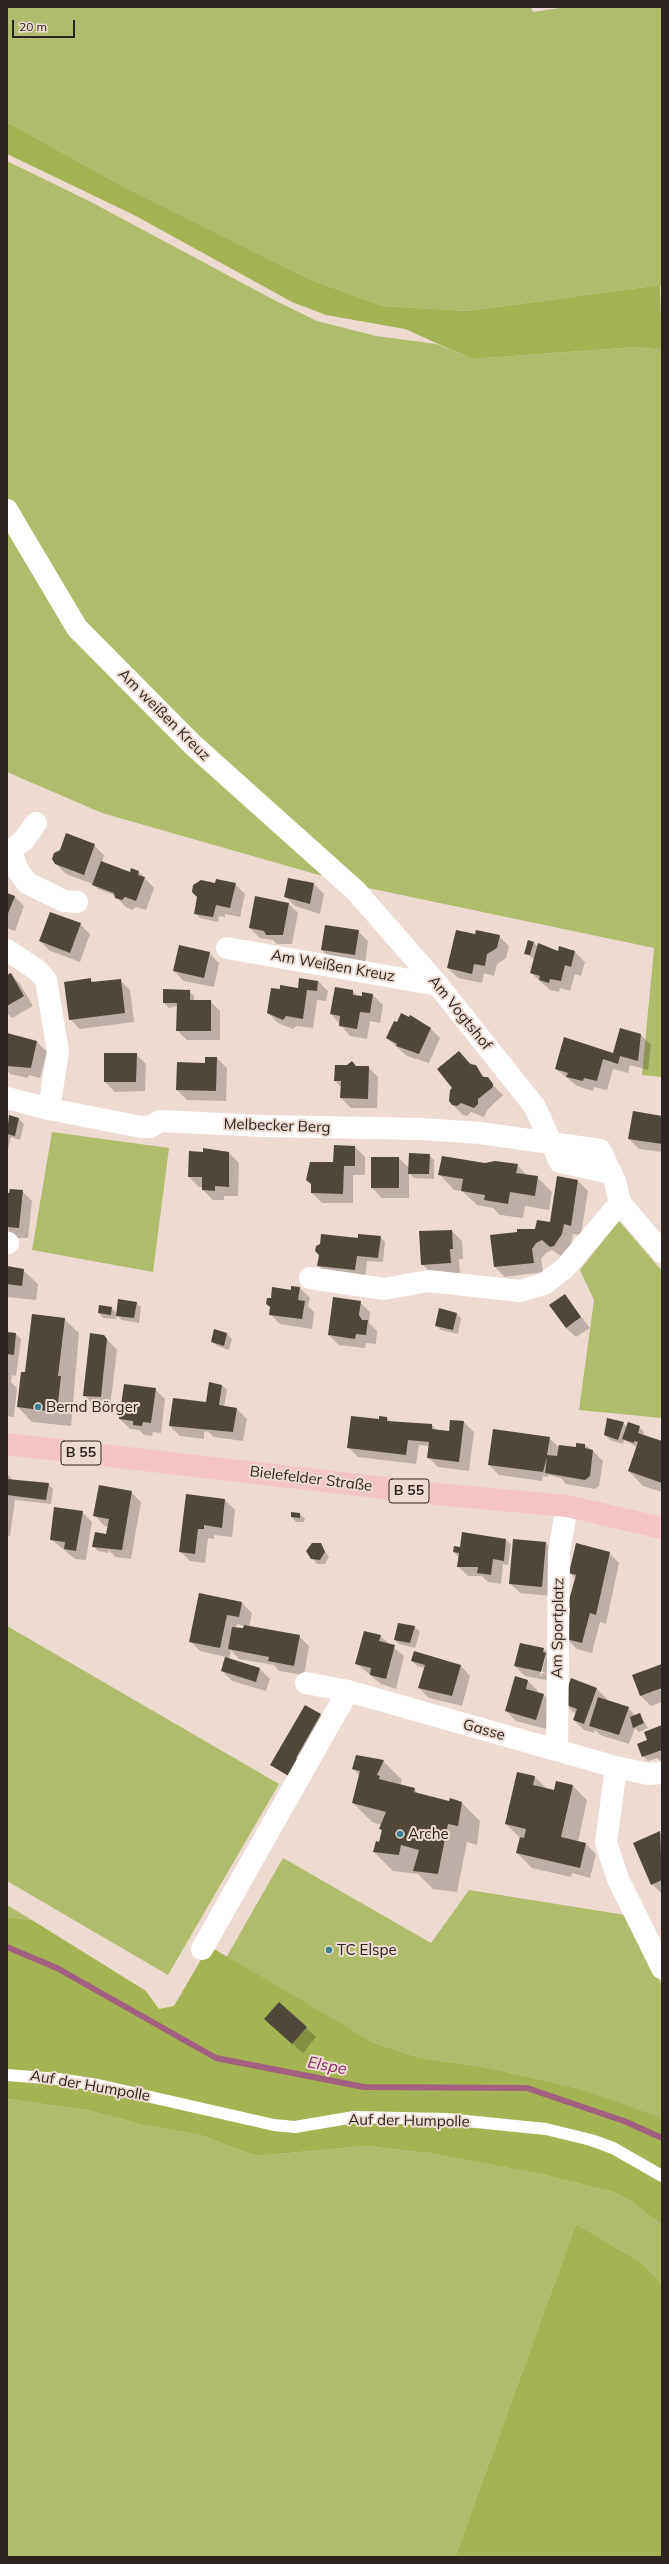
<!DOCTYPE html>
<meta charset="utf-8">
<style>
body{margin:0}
#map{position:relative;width:669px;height:2564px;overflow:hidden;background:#eddbd1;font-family:Mulish,sans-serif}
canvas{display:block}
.frame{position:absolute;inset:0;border:8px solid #2b2420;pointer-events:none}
.scale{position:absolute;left:12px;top:20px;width:63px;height:18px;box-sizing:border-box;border:2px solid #2b2420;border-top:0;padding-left:5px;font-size:12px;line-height:14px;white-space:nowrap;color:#2b2420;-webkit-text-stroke:3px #eddbd1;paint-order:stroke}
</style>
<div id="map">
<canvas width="669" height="2564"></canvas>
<div class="frame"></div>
<div class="scale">20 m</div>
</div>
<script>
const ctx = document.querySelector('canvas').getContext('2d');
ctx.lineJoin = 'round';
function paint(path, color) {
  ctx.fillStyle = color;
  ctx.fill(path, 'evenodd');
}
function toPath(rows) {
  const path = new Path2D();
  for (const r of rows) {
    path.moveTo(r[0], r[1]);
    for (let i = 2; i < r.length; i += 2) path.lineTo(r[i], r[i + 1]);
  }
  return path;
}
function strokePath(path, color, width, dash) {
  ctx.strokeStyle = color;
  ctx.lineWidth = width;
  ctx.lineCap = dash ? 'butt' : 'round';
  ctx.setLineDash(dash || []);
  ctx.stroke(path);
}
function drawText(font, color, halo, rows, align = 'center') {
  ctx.font = font + ' Mulish,sans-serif';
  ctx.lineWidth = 4;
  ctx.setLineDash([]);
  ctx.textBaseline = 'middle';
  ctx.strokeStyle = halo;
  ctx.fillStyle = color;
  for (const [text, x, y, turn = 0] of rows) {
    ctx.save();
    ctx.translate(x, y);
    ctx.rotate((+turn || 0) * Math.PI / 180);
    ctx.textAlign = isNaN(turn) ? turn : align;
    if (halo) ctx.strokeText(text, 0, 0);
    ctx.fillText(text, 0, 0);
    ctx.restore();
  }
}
paint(toPath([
 [7,7,531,7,533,12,567,7,662,7,662,287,660,285,468,311,383,306,309,279,126,188,7,122],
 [7,161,91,202,274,300,317,321,376,336,437,344,472,359,637,347,662,350,662,1077,642,1075,654,948,354,885,102,813,7,772],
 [52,1132,169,1148,153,1272,32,1250],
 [619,1221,662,1271,662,1418,579,1410,594,1300,580,1270],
 [7,1626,279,1784,168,1975,7,1881],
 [283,1858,431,1943,469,1890,625,1915,662,1985,662,2120,573,2087,484,2067,421,2058,374,2043,226,1958],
 [7,1905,32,1920,7,1917],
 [7,2099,87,2110,143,2125,200,2135,256,2156,365,2146,428,2153,540,2174,613,2192,629,2200,662,2225,662,2284,642,2263,576,2224,455,2557,7,2557]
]), '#aebc6c');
paint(toPath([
 [7,122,126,188,309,279,383,306,468,311,660,285,662,350,637,347,472,359,405,329,326,315,292,302,134,215,7,154],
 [7,1917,32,1920,146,1991,159,2009,174,2006,209,1946,374,2043,421,2058,484,2067,573,2087,656,2116,662,2120,662,2225,629,2200,613,2192,540,2174,428,2153,365,2146,256,2156,200,2135,143,2125,87,2110,7,2099],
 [576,2224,642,2263,662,2284,662,2557,455,2557]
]), '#a4b453');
paint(toPath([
 [94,845,104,855,102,863,130,873,139,872,154,888,146,910,136,907,132,910,126,907,114,895,98,889,93,884,66,874,56,864],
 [216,884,235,884,245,894,240,917,225,914,225,917,219,916,218,922,200,918,195,913],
 [314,884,324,894,320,914,295,906,285,896],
 [7,894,14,896,24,906,15,931,7,928],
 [288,903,298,913,292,944,277,944,273,940,260,938,250,928],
 [80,924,90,934,80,962,50,951,40,941],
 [358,931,368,941,365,965,332,960,322,950],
 [475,936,499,936,509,946,506,958,497,964,494,976,484,973,482,983,458,978,448,968],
 [533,942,538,947,559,952,560,947,575,952,585,962,581,976,575,974,570,991,560,988,559,992,550,990,531,973,535,960,525,953],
 [209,953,219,963,214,987,184,981,174,971],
 [10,974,20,984,33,1006,12,1018,7,1013,7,976],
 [90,979,94,983,120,980,130,990,134,1022,80,1029,70,1019],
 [318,981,328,991,326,1001,317,1000,313,1028,296,1026,293,1029,278,1023,268,1013,281,990,299,989],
 [189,991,194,996,194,1001,210,1001,220,1011,220,1040,187,1040,177,1030,178,1006,169,1008,164,1003],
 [353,991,358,997,373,995,383,1005,380,1023,370,1021,367,1039,350,1036,331,1014],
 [430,1028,440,1038,429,1063,407,1056,387,1038],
 [641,1035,651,1045,648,1070,630,1065,628,1073,613,1069,607,1090,594,1087,593,1091,577,1086,556,1069,614,1054],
 [7,1036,37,1042,47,1052,40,1078,29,1075,28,1078,10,1074,7,1070],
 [459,1052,503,1095,488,1109,484,1117,471,1112,467,1116,463,1115,453,1105],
 [105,1054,136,1054,146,1064,145,1091,115,1092,105,1082],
 [217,1058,227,1068,226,1101,187,1100,177,1090,178,1063,206,1064],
 [356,1067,368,1067,378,1077,377,1108,351,1108,341,1098,341,1087,335,1081],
 [9,1116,19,1119,24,1124,20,1140,11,1137,7,1153],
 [662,1117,662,1152,639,1149,629,1139],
 [355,1147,365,1157,365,1175,353,1175,353,1203,322,1203,312,1193,334,1163],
 [229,1153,239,1163,238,1196,224,1196,224,1200,213,1200,203,1190,203,1187,199,1187,189,1177],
 [429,1155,434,1160,434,1179,414,1178,409,1173,409,1198,382,1198,372,1188,399,1158,409,1168],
 [485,1164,517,1165,528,1176,537,1177,552,1192,549,1210,525,1206,523,1218,500,1215,493,1208,477,1205,462,1191,454,1190,440,1175],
 [578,1181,588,1191,581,1235,573,1234,571,1245,561,1256,552,1250,546,1253,541,1259,543,1272,505,1277,495,1267,536,1230,551,1223],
 [22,1191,32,1201,28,1238,9,1238,7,1194],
 [452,1231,462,1241,463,1259,459,1259,460,1273,432,1274,422,1264],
 [380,1237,385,1242,383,1262,367,1261,365,1279,328,1275,318,1265,321,1244],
 [7,1267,23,1270,38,1284,36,1300,7,1297],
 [300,1288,310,1298,308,1306,314,1312,312,1329,280,1324,270,1314,292,1291],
 [565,1296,590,1328,576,1337,566,1328],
 [360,1302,370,1312,369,1323,377,1331,376,1344,366,1343,365,1348,339,1345,329,1335],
 [136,1303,141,1307,139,1323,122,1320,117,1315,116,1319,103,1318,99,1313,100,1307,112,1308,117,1314],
 [457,1314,461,1318,458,1334,441,1330,436,1326],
 [64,1319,79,1333,71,1426,32,1422,18,1407,26,1373],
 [215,1331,227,1334,232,1339,229,1350,217,1346,212,1341],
 [7,1333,16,1334,21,1339,16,1376,12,1375,11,1382,17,1388,14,1417,7,1416],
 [104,1336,117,1350,110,1407,94,1405,84,1395],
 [222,1385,227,1390,224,1407,237,1409,247,1419,243,1441,214,1437,207,1431,204,1432,204,1439,180,1436,170,1426,207,1403],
 [155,1389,165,1399,161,1433,153,1432,152,1436,144,1435,139,1430,130,1429,120,1419],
 [387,1418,391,1422,432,1425,436,1430,450,1432,464,1422,474,1432,469,1471,438,1467,428,1457,430,1446,419,1445,416,1464,358,1457,348,1447,380,1421],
 [623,1423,627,1427,639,1427,644,1432,643,1436,662,1442,662,1492,643,1486,629,1471,637,1447,624,1440,623,1444,610,1440,605,1435],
 [549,1438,560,1448,577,1448,585,1445,593,1451,603,1461,599,1486,595,1489,566,1484,561,1478,548,1475,548,1477,543,1476,542,1481,499,1475,489,1465],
 [7,1474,13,1480,48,1484,53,1489,51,1504,15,1500,10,1536,7,1536],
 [131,1492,141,1502,131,1559,115,1557,109,1550,108,1553,98,1551,93,1546,107,1536,108,1527,105,1526,95,1516],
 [187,1495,225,1500,235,1510,232,1537,214,1535,214,1539,208,1538,205,1563,190,1561,180,1551],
 [82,1512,92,1522,86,1560,75,1559,51,1539],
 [300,1514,305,1519,304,1522,296,1522,292,1517],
 [506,1540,511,1544,508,1565,503,1564,501,1584,488,1582,482,1576,468,1576,458,1566,459,1557,454,1552,461,1548],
 [546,1543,556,1553,551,1596,520,1593,510,1583],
 [320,1544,329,1557,325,1564,317,1564,312,1558],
 [609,1553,619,1563,606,1624,600,1622,592,1653,577,1649,567,1639,571,1609,568,1607,576,1579,570,1573],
 [200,1594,242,1603,252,1613,249,1627,299,1636,309,1646,304,1675,279,1671,274,1665,239,1659,231,1650,229,1659,260,1669,270,1679,266,1691,232,1681,222,1671,226,1657,200,1651,190,1641],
 [237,1624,245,1626,244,1630,236,1628],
 [399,1624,415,1627,420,1632,415,1648,399,1644,395,1640],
 [380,1636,404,1656,396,1689,381,1684,357,1664],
 [544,1649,553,1659,551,1681,525,1676,515,1666],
 [544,1655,546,1655,542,1671,546,1674,542,1673,541,1677,540,1672,526,1669],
 [412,1661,461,1666,470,1676,462,1706,429,1698,419,1688,425,1668,417,1666],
 [662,1665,662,1702,651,1706,641,1696,634,1676],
 [516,1678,528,1681,538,1691,537,1693,544,1695,554,1705,546,1729,516,1721,506,1711],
 [597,1689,607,1699,606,1701,628,1708,636,1716,639,1714,648,1728,639,1732,635,1728,629,1744,600,1735,595,1730,594,1733,584,1730,574,1720,576,1714,563,1703],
 [320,1715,330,1725,297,1782,272,1765],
 [662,1726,662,1762,657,1758,648,1761,643,1756,647,1741],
 [383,1761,402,1780,400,1785,414,1789,419,1794,450,1802,461,1802,480,1821,477,1845,467,1842,457,1892,433,1889,418,1874,393,1871,374,1852,380,1843,382,1825,372,1822,353,1803,360,1776,353,1769],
 [535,1777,547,1789,555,1791,573,1786,587,1800,578,1842,586,1844,596,1854,590,1878,572,1873,571,1877,532,1868,517,1853,521,1839,506,1824],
 [660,1833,662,1834,662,1894,652,1884,634,1844],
 [306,2028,316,2037,303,2053,276,2029]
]), '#0003');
strokePath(toPath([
 [7,1947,57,1968,216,2058,364,2087,527,2088,624,2121,662,2138]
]), '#a06082', 6);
paint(toPath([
 [66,833,95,844,84,875,55,864,52,859,54,853,60,850],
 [101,861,130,872,131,868,139,871,138,875,145,877,136,901,125,897,122,900,115,898,114,893,92,885],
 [288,878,314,883,310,904,284,897],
 [216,879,236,883,230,908,216,905,213,917,194,914,197,897,192,892,193,885,201,880,215,883],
 [7,893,15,896,7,916],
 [255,896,289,903,283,935,266,935,264,931,249,928],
 [50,912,81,923,70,953,39,941],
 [325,925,359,930,355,955,321,950],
 [456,930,475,934,476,930,500,935,497,948,487,954,485,966,474,964,472,974,447,968],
 [528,940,534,942,530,955,524,954],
 [538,943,558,951,559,946,575,951,571,967,565,965,561,981,550,979,549,983,539,980,540,976,530,973],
 [179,945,210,952,204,978,173,971],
 [11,973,24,996,7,1006,7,975],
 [91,978,91,982,121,979,125,1013,69,1020,64,982],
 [299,978,318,981,317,991,307,990,303,1019,286,1016,283,1020,267,1013,271,988,280,989,280,985,298,988],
 [335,987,353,990,353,995,362,996,362,992,373,994,370,1013,360,1012,357,1029,339,1026,340,1016,330,1014],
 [163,989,190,990,190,1000,211,1000,211,1031,176,1031,177,1003,163,1003],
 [401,1013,409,1017,410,1015,431,1028,419,1054,396,1046,397,1044,386,1038,394,1021,397,1022],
 [620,1028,641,1034,638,1061,620,1056,618,1064,603,1059,597,1081,584,1078,583,1081,566,1077,568,1073,555,1069,564,1037,613,1053],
 [7,1033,37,1041,31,1068,7,1066],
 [459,1051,470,1064,476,1065,483,1077,488,1077,493,1084,493,1087,478,1099,478,1104,474,1108,461,1103,457,1106,452,1105,449,1101,450,1090,452,1088,437,1069],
 [104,1053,137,1053,136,1082,104,1082],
 [205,1057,217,1057,216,1091,176,1090,177,1062,205,1063],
 [352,1061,356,1066,369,1066,368,1099,340,1098,341,1081,334,1081,335,1065,347,1065],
 [633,1111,662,1116,662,1144,628,1139],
 [9,1115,19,1118,15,1136,7,1134],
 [334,1145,355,1146,355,1166,344,1166,343,1194,311,1193,311,1184,306,1180,310,1162,333,1162],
 [203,1148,229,1152,229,1187,215,1186,215,1191,202,1190,202,1177,188,1177,189,1151,203,1152],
 [409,1153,430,1154,429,1174,408,1174],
 [442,1156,485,1163,495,1161,518,1164,516,1173,538,1176,535,1196,510,1192,508,1204,484,1200,485,1195,461,1191,463,1179,438,1175],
 [371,1157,399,1157,399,1188,371,1188],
 [557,1176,578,1180,571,1226,564,1224,562,1234,554,1246,550,1247,542,1240,536,1243,532,1249,534,1263,494,1267,490,1235,517,1232,517,1229,535,1229,537,1220,550,1222],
 [10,1189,23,1190,19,1228,7,1227,7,1193,9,1193],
 [452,1230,453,1249,450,1249,451,1263,421,1265,419,1231],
 [321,1234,358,1238,358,1234,381,1236,378,1258,357,1256,355,1270,317,1266,319,1255,315,1251,316,1246,320,1244],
 [7,1266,24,1269,22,1286,7,1284],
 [291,1286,300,1287,298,1300,305,1301,302,1319,269,1315,270,1307,266,1304,267,1298,271,1298,272,1287,291,1290],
 [565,1294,581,1317,566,1328,549,1305],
 [333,1297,361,1301,359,1315,362,1320,368,1320,366,1335,356,1334,355,1339,328,1335],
 [118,1299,137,1302,134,1318,116,1316],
 [99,1305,112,1307,111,1315,98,1313],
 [439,1308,457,1313,453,1330,435,1326],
 [32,1314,65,1318,58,1376,61,1376,57,1412,17,1407,21,1372,25,1372],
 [214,1329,227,1333,224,1346,211,1342],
 [7,1332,16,1333,14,1355,7,1354],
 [90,1333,104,1335,107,1339,101,1397,83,1396],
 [209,1382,222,1385,219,1405,237,1408,233,1432,169,1426,173,1398,206,1402],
 [124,1384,156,1388,151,1423,143,1422,142,1426,133,1425,133,1421,119,1419],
 [351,1416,379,1419,379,1416,387,1417,387,1421,432,1424,432,1429,449,1431,450,1420,464,1421,459,1462,427,1458,429,1442,408,1440,406,1455,347,1448],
 [607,1418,624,1422,618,1440,604,1435],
 [628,1422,640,1426,638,1433,662,1441,662,1483,628,1471,638,1442,634,1441,634,1443,622,1439],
 [493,1429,550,1437,547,1455,557,1456,559,1445,576,1447,576,1443,585,1444,585,1448,593,1450,590,1476,585,1480,545,1473,547,1457,543,1472,488,1465],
 [7,1479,49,1483,46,1500,7,1495],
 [99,1485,132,1491,122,1550,92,1547,95,1532,106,1534,109,1519,93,1516],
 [186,1494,225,1499,222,1528,204,1525,204,1529,198,1529,195,1554,179,1552],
 [54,1507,83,1511,76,1551,64,1549,65,1542,50,1540],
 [291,1512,300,1513,300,1518,291,1517],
 [462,1532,506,1539,504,1561,493,1559,491,1575,477,1573,478,1567,457,1567,459,1553,453,1552,454,1546,460,1547],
 [513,1539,546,1542,542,1587,509,1584],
 [312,1543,321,1543,325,1552,320,1560,311,1559,306,1551],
 [576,1543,610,1552,596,1615,590,1613,582,1643,566,1639,570,1608,567,1607,576,1575,569,1573],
 [199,1593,242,1602,239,1617,227,1615,220,1648,189,1642],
 [398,1623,415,1626,410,1643,394,1640],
 [244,1625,300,1635,294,1666,268,1661,269,1657,228,1649,232,1627,243,1628],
 [364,1631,381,1635,379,1641,395,1645,386,1679,370,1675,371,1668,355,1664],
 [520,1643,544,1648,543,1652,546,1653,541,1672,514,1666],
 [414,1651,461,1665,452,1696,418,1688,425,1665,411,1661],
 [225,1657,260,1668,256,1682,221,1671],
 [662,1664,662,1688,640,1696,632,1675],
 [515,1676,528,1680,526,1689,544,1694,536,1720,505,1711],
 [571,1678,597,1688,584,1724,573,1720,577,1709,562,1703],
 [598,1697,629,1707,619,1735,589,1726],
 [305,1705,321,1714,296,1758,301,1761,292,1778,270,1765],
 [640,1713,644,1723,633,1728,630,1717],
 [662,1725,662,1750,642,1757,637,1744,647,1740,644,1732],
 [356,1755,384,1760,377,1775,380,1776,379,1779,415,1788,414,1792,449,1801,450,1798,462,1802,458,1826,448,1824,438,1874,413,1871,419,1850,401,1845,399,1855,373,1852,376,1841,379,1842,382,1830,379,1829,386,1812,352,1803,360,1771,352,1769],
 [517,1772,535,1776,533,1785,554,1790,556,1781,573,1785,561,1837,586,1843,580,1868,516,1853,520,1837,524,1838,526,1829,505,1824],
 [660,1831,662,1880,651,1885,633,1843],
 [279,2002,307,2027,292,2044,264,2019]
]), '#4f483a');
strokePath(toPath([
 [7,2075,58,2079,98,2085,274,2125,295,2127,354,2117,446,2119,546,2129,591,2140,613,2148,662,2176]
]), '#fff', 12);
strokePath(toPath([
 [7,510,77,628,193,745,356,891,438,985,535,1107,560,1162,611,1173],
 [7,849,11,850,17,869,27,883,64,901,77,902],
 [11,850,23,841,36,823],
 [227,948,438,985],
 [7,950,37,970,46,980,58,1051,49,1109],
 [7,1098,49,1109,141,1127,150,1127,160,1121,263,1126,422,1129,480,1133,600,1150,615,1181,620,1203,662,1252],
 [7,1243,8,1243],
 [310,1278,384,1289,428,1281,520,1291,544,1284,565,1268,620,1203],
 [306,1683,348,1691,616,1767,648,1774,662,1773],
 [557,1750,559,1552,567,1506],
 [616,1767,606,1843,618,1879,662,1968],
 [202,1949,348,1691]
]), '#fff', 22);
strokePath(toPath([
 [7,1444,436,1494,567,1506,662,1528]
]), '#f4c5c6', 22);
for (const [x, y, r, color] of [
 [38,1407,4,"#3c7f8f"],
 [400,1834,4,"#3c7f8f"],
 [329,1950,4,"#3c7f8f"]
]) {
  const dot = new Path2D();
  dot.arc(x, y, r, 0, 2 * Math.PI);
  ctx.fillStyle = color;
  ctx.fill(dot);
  strokePath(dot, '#eddbd1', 1.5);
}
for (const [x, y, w] of [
 [81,1453,40],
 [409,1491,40]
]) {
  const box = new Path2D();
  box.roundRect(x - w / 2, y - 12, w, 24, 3);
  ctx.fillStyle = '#eddbd1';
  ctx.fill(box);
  strokePath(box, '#2b2420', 1);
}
drawText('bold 14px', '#2b2420', null, [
 ["B 55",81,1453],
 ["B 55",409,1491]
]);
drawText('15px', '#2b2420', '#eddbd1', [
 ["Am weißen Kreuz",164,715,45],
 ["Am Weißen Kreuz",333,966,10],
 ["Am Vogtshof",460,1013,51],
 ["Melbecker Berg",277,1126,2],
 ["Bielefelder Straße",311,1479,7],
 ["Am Sportplatz",558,1628,-89],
 ["Gasse",484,1730,16],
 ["Auf der Humpolle",90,2086,10],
 ["Auf der Humpolle",409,2121,1]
]);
drawText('15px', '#2b2420', '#eddbd1', [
 ["Bernd Börger",46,1407],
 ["Arche",408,1834],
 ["TC Elspe",337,1950]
], 'left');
drawText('italic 16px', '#8c2568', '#eddbd1', [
 ["Elspe",327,2066,11]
]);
</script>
